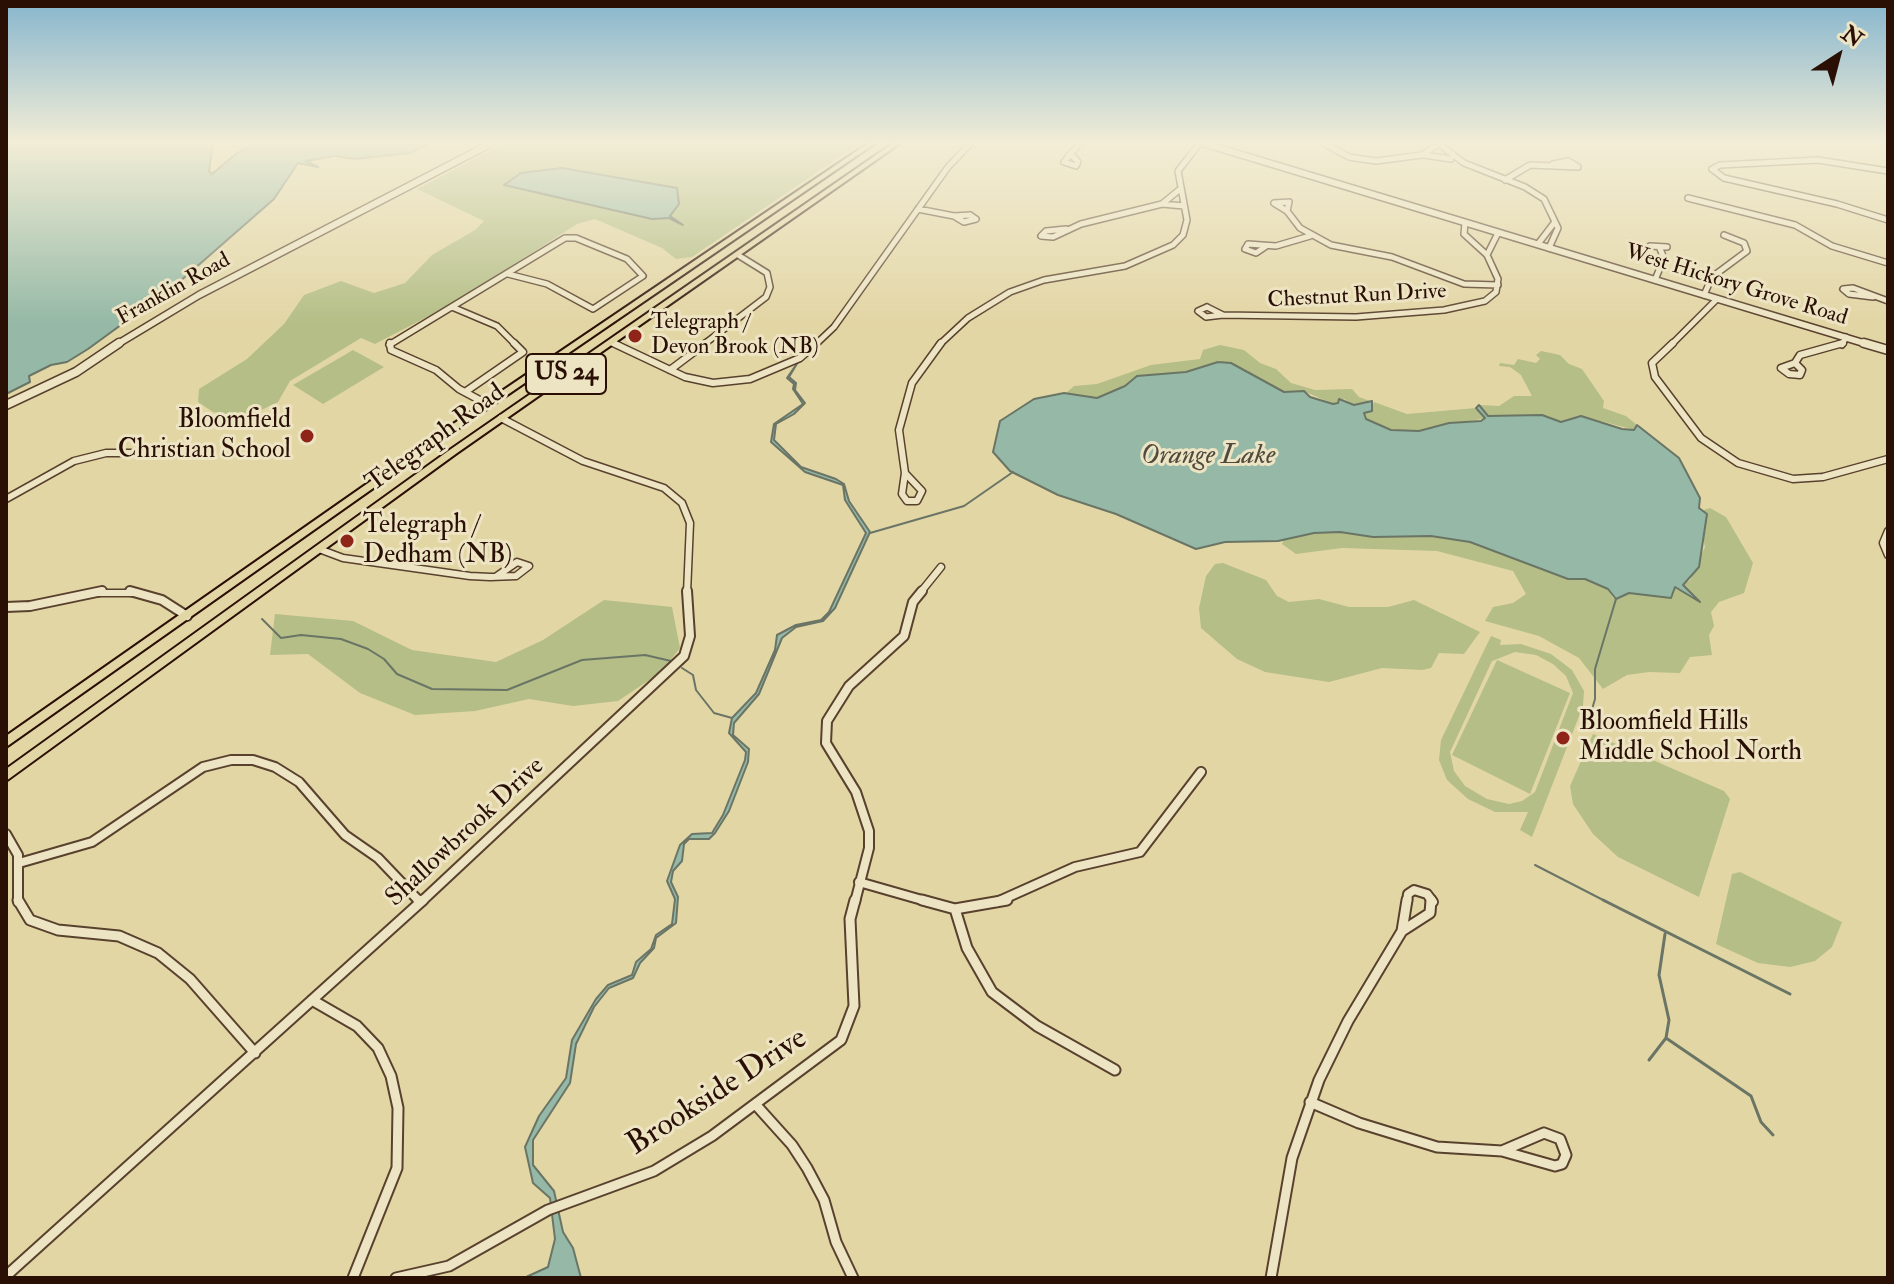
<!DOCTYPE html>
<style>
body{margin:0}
#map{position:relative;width:1894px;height:1284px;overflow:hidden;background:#e3d6a5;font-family:"IM FELL Double Pica",serif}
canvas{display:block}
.frame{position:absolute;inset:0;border:8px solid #2a0f05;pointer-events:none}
.north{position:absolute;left:1798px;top:16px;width:80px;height:80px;-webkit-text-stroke:6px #ede4c4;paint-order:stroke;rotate:36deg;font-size:22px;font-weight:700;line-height:32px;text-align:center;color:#2a0f05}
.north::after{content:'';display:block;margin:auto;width:28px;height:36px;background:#2a0f05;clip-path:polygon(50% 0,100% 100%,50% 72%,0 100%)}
</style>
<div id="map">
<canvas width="1894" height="1284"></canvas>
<div class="frame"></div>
<div class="north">N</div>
</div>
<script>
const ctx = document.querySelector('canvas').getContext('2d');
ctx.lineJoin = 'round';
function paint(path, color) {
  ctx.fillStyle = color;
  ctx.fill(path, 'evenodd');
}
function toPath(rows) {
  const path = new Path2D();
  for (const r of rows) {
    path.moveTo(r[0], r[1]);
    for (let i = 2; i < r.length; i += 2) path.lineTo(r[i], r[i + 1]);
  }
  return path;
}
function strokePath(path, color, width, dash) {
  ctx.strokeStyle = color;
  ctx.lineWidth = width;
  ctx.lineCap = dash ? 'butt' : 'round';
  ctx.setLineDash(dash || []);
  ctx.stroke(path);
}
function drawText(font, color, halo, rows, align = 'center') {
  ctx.font = font + ' "IM FELL Double Pica",serif';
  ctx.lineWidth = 6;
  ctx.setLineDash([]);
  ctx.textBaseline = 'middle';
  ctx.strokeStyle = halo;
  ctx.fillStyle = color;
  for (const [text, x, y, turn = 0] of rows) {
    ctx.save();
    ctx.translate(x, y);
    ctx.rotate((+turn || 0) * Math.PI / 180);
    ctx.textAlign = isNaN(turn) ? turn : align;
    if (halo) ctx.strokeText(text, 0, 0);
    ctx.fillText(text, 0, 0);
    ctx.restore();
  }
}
paint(toPath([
 [503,144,859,144,692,257,676,259,662,248,595,219,577,224,454,303,375,344,361,338,290,381,278,402,245,418,213,412,198,402,199,389,247,359,284,324,304,295,341,281,374,293,405,283,432,255,475,230,484,221,417,189],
 [1220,345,1244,350,1260,363,1276,369,1291,383,1315,390,1352,389,1359,397,1370,401,1354,405,1344,399,1333,404,1306,392,1284,392,1223,362,1186,372,1137,376,1125,386,1098,398,1066,393,1074,386,1097,384,1151,365,1200,359,1203,350],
 [353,350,384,367,323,404,293,385],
 [1541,351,1560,355,1569,364,1582,369,1604,401,1603,408,1626,416,1637,425,1635,430,1581,416,1561,422,1542,415,1487,416,1480,405,1499,406,1514,396,1532,396,1521,375,1510,367,1499,366,1500,363,1514,365,1518,359,1536,363,1540,359,1536,355],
 [1374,402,1407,414,1476,408,1486,418,1419,431,1391,430,1366,419,1364,413,1371,411],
 [1710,508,1726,517,1753,563,1744,593,1719,602,1711,612,1714,626,1709,635,1712,655,1690,657,1680,673,1649,672,1627,675,1603,689,1579,658,1539,636,1485,621,1493,607,1513,603,1526,594,1513,571,1437,551,1342,548,1296,554,1282,544,1284,539,1314,533,1339,532,1373,537,1431,536,1470,542,1568,579,1585,579,1608,589,1613,598,1629,593,1667,598,1675,587,1691,596,1683,585,1690,580,1705,547,1702,534,1707,517,1701,511],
 [1223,563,1266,580,1277,596,1289,602,1319,599,1349,607,1388,607,1414,600,1480,632,1464,654,1439,653,1431,668,1422,670,1382,668,1329,682,1265,672,1237,659,1201,628,1199,608,1206,576,1215,564],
 [604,600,672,607,680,648,661,672,618,701,573,706,529,699,475,711,415,715,360,693,308,654,270,655,275,614,353,621,412,650,496,662,543,640],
 [1491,636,1501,640,1500,645,1521,644,1551,654,1572,670,1584,691,1583,706,1532,837,1520,830,1528,812,1495,812,1468,799,1447,780,1439,760,1441,740],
 [1515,652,1536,655,1553,664,1566,676,1573,693,1535,792,1522,801,1509,804,1487,799,1465,786,1454,771,1450,752,1492,661],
 [1497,660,1570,693,1530,794,1452,755],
 [1593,734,1724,791,1730,799,1699,897,1618,857,1593,834,1573,804,1570,786],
 [1740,872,1842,922,1832,947,1815,961,1790,967,1758,963,1716,944,1732,874]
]), '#b4be86');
const water = toPath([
 [6,144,213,144,209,171,212,174,237,153,255,144,428,144,411,153,355,159,335,156,306,161,318,167,298,163,274,199,170,290,132,312,136,314,88,349,67,362,51,365,29,376,30,382,6,394,6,144],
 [562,168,677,188,679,204,670,216,683,225,669,218,652,219,504,185,521,173,562,168],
 [798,362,789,377,796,383,795,390,805,403,794,414,776,424,774,440,801,467,836,479,844,484,849,501,870,532,835,608,823,621,796,627,782,638,759,694,734,723,733,735,749,749,748,762,729,811,715,833,709,839,689,839,684,844,682,861,673,871,671,882,678,897,676,923,656,938,654,948,640,963,633,978,609,988,594,1007,576,1044,570,1083,533,1140,533,1165,554,1191,563,1232,573,1248,581,1278,524,1278,548,1267,555,1239,550,1198,533,1183,525,1147,539,1116,566,1078,572,1040,596,999,608,985,632,975,636,962,651,949,656,935,672,924,675,899,667,881,680,845,692,834,712,833,723,815,745,760,746,752,729,733,732,718,756,693,775,650,777,635,796,625,821,620,829,612,866,533,845,500,843,485,805,472,771,442,774,424,803,404,793,389,794,384,787,378,798,362],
 [1218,362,1231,363,1284,392,1304,391,1310,397,1333,404,1338,403,1339,399,1354,405,1372,401,1372,411,1364,413,1366,419,1391,430,1419,431,1449,423,1481,421,1485,418,1476,408,1479,405,1488,416,1542,415,1561,422,1581,416,1622,429,1634,430,1637,425,1679,458,1700,498,1699,508,1707,514,1699,567,1683,585,1700,602,1675,587,1671,598,1629,593,1616,599,1608,589,1585,579,1568,579,1470,542,1431,536,1373,537,1340,532,1314,533,1278,541,1225,542,1196,549,1116,514,1058,495,1010,471,993,452,1000,421,1034,399,1064,393,1097,398,1125,386,1137,376,1186,372,1218,362]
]);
paint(water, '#95b9a6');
strokePath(water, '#6a7566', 2);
strokePath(toPath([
 [870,533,964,506,1013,472],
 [262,619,281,638,301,635,341,639,368,649,384,659,397,674,432,689,507,690,582,660,645,655,671,661],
 [682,668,693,675,696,690,714,713,732,718],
 [1590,716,1595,699,1595,669,1616,599],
 [1535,865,1607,902]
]), '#6a7566', 2);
strokePath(toPath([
 [1603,900,1790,994],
 [1666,1038,1751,1096,1761,1122,1773,1135],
 [1649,1060,1666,1038,1669,1020,1659,975,1665,934]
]), '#6a7566', 3);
const minorFar3 = toPath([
 [1325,144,1349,157,1376,161,1422,155,1438,144],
 [1439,144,1464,163,1525,187,1544,199,1558,228,1549,248],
 [1071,154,1078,162,1076,166,1064,162,1072,152,1080,144],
 [1424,155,1451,159],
 [1888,171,1818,160,1720,165,1712,169,1724,178,1837,204,1888,220],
 [1505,180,1530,165,1578,167,1568,161,1553,164],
 [1688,198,1795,225,1832,246,1888,263],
 [1289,202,1287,211,1274,203,1289,202],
 [1162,204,1184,206],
 [918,209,954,216],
 [1287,211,1300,228,1331,245,1392,257,1464,284,1498,285],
 [970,215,976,219,964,222,954,216,970,215],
 [1066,229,1046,231,1041,236,1053,237,1081,224,1162,204,1179,190],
 [1538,244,1554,223],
 [1650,246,1667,247],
 [1265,247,1256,253,1245,249,1248,244,1276,246,1310,236],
 [1487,255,1498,233],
 [1655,280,1664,258,1660,249],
 [1704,295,1712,277,1747,251,1744,243,1724,235],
 [1873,297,1849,294,1843,289,1853,288,1888,301],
 [452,307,497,326,516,345],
 [1207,307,1223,315,1206,317,1198,311,1207,307],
 [1223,315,1356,317,1444,310,1485,301,1496,292,1498,279,1487,255,1464,234,1465,223],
 [612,342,618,345],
 [389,345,565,238,576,238,627,259,643,276,593,309,547,284,508,274],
 [703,345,766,297,770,287,767,273,738,255],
 [815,345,834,327,948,167,970,144],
 [939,345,968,318,1010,292,1044,280,1125,266,1173,245,1183,235,1187,220,1178,171,1199,144],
 [1671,345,1717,299],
 [1842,345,1846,337]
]);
const minorFar2 = toPath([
 [390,343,391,350,436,370,459,389,487,404],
 [613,343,685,377,713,383,750,379,800,358,817,343],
 [1673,343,1652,363,1655,377,1701,438,1738,463,1793,479,1823,477,1888,459],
 [1795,363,1802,370,1800,375,1789,374,1781,368,1795,363],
 [1795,363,1800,355,1843,343],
 [670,370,706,343],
 [465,392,523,352,514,343],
 [501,418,583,461,664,488,682,503,690,523,687,593],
 [905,473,922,491,917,501,907,501,902,494,905,473],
 [905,473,899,430,912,383,941,343],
 [6,499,74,461,106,453,149,453],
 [1888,531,1883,543,1888,555],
 [319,549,343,558,470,576,490,577,516,576,529,566,517,562,497,576],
 [92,593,137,593],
 [920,593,941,567]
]);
const minorFar1 = toPath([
 [130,591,162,600,187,616],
 [6,607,30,606,102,591],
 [6,834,18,855,18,902],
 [19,863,92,842,203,767,231,760,253,760,275,767,299,782,345,835,378,858,420,902],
 [859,882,929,902],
 [421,902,684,656,690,636,687,591],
 [855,902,869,848,869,831,856,792,826,743,827,721,849,686,904,636,913,602,922,591],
 [997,902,1075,867,1140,852,1201,772],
 [1407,902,1408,894,1414,890,1427,894,1433,902]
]);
const minor = toPath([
 [18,900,30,920,58,930,119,936,158,953,190,979,255,1053],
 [418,900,420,902],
 [922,900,955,909,1007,900],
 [955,909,967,948,992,992,1037,1026,1115,1070],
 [1402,931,1407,900],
 [1402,931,1430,913,1431,900],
 [312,1000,357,1026,378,1048,391,1076,398,1108,397,1168,353,1278],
 [1310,1102,1359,1123,1437,1147,1502,1151],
 [756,1105,792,1145,807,1168,824,1200,836,1242,853,1278],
 [1544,1133,1560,1139,1566,1155,1562,1164,1555,1166,1502,1151,1544,1133],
 [6,1276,423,900],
 [396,1278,449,1266,548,1210,654,1171,712,1136,841,1040,854,1006,850,919,855,900],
 [1271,1278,1292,1158,1319,1080,1348,1021,1402,931]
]);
const tertiaryFar1 = toPath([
 [1206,144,1870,345],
 [116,345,199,295,490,144]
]);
const tertiary = toPath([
 [1864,343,1888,350],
 [6,405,76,372,119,343]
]);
const trunk = toPath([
 [867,144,874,144,440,441,6,747,6,736,434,437,867,144],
 [892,144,899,144,457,453,6,781,6,769,451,449,892,144]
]);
strokePath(minorFar3, '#58412d', 8);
strokePath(minorFar2, '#58412d', 9);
strokePath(minorFar1, '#58412d', 12);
strokePath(minor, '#58412d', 13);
strokePath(tertiaryFar1, '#58412d', 9);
strokePath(tertiary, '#58412d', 11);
strokePath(trunk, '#2a0f05', 4);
strokePath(minorFar3, '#ede4c4', 5);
strokePath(minorFar2, '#ede4c4', 6);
strokePath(minorFar1, '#ede4c4', 8);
strokePath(minor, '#ede4c4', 9);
strokePath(tertiaryFar1, '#ede4c4', 6);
strokePath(tertiary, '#ede4c4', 8);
paint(trunk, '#e3d6a5');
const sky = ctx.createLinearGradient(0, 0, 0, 324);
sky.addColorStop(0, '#87b6ce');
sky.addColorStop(0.44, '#f2edd6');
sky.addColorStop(1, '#f2edd600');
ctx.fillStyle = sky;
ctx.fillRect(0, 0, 1894, 324);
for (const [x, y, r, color] of [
 [635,336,8,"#8f2418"],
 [307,436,8,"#8f2418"],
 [347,541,8,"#8f2418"],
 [1563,738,8,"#8f2418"]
]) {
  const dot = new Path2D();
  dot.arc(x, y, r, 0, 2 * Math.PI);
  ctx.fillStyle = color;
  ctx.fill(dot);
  strokePath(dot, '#ede4c4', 3);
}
drawText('22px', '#2a0f05', '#ede4c4', [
 ["West Hickory Grove Road",1736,286,17],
 ["Franklin Road",174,290,-29],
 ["Chestnut Run Drive",1357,297,-3]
]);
drawText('22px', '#2a0f05', '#ede4c4', [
 ["Telegraph /",651,323],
 ["Devon Brook (NB)",651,348]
], 'left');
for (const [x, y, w] of [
 [566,374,80]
]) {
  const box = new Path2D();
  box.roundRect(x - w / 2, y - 20, w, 40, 6);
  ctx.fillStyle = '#ede4c4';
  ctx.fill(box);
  strokePath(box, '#2a0f05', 2);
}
drawText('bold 24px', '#2a0f05', null, [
 ["US 24",566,374]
]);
drawText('26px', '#2a0f05', '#ede4c4', [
 ["Bloomfield",291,421,"right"],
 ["Christian School",291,451,"right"],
 ["Telegraph /",363,526],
 ["Dedham (NB)",363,556],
 ["Bloomfield Hills",1579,723],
 ["Middle School North",1579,753]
], 'left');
drawText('26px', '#2a0f05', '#ede4c4', [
 ["Telegraph Road",436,439,-36],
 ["Shallowbrook Drive",466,833,-43]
]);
drawText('italic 28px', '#4f4a3d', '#ede4c4', [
 ["Orange Lake",1208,457]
]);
drawText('32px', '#2a0f05', '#ede4c4', [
 ["Brookside Drive",718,1093,-33]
]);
</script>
